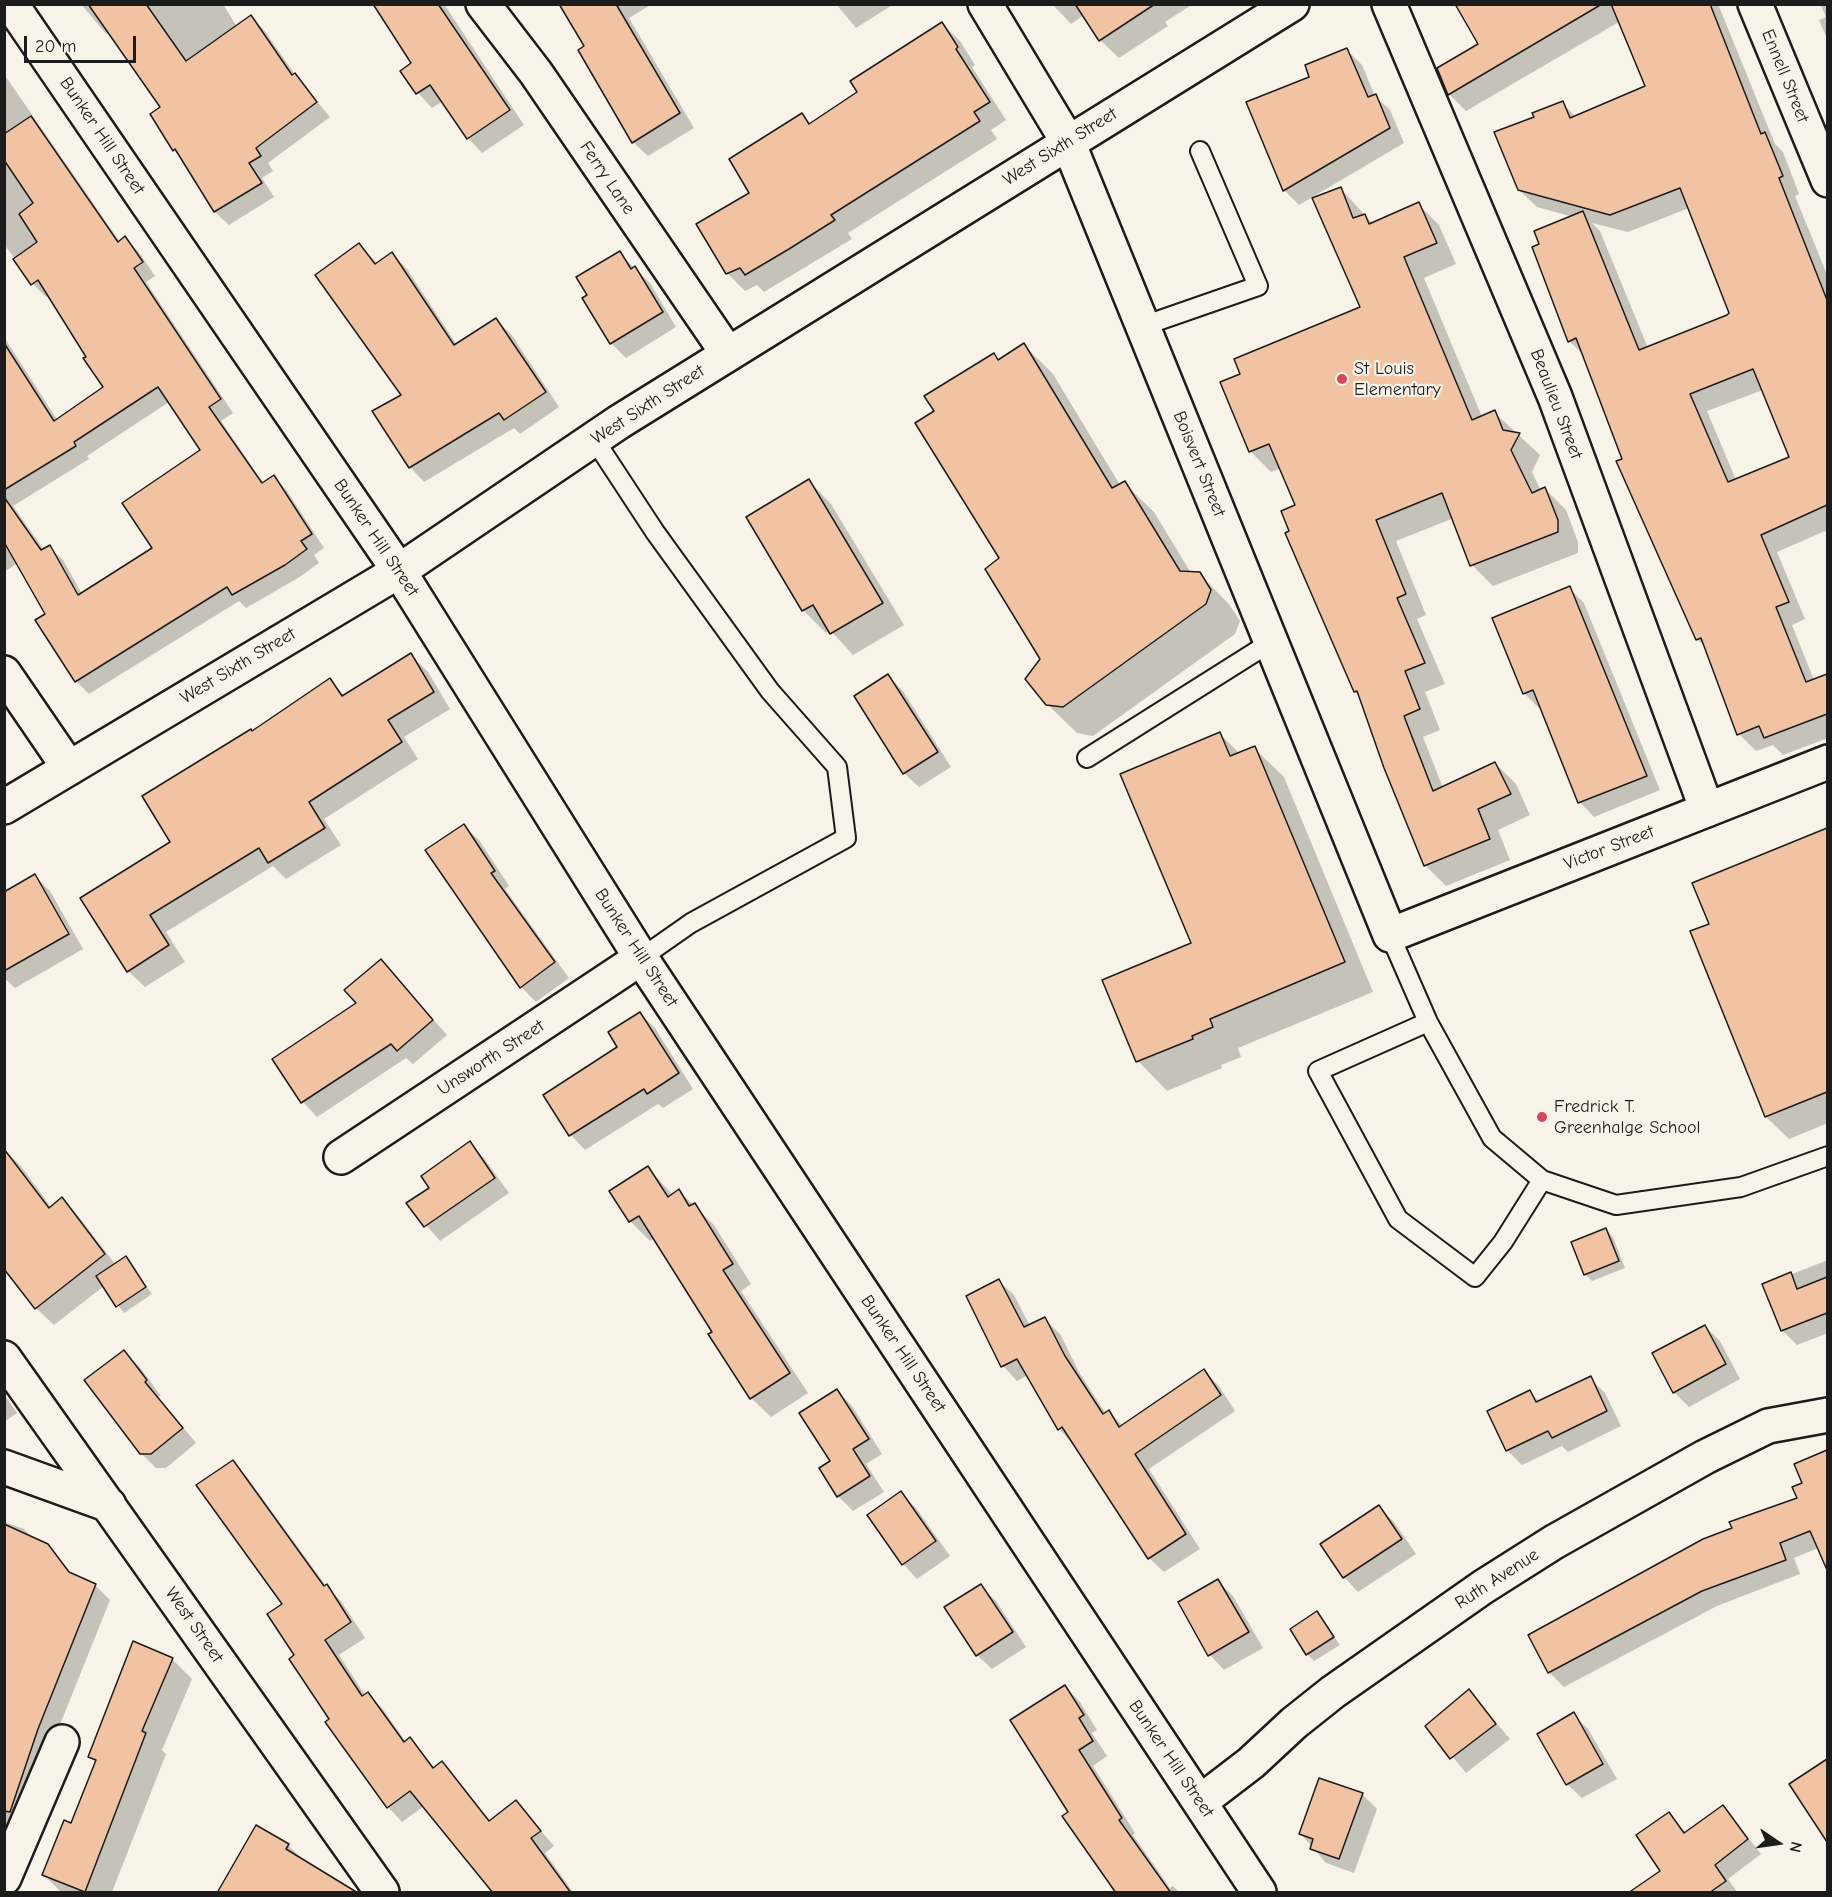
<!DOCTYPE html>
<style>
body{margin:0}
#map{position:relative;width:1832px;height:1897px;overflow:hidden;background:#f7f3e8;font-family:"Comic Neue",sans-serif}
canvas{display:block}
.frame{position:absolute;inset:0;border:6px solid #1c1c1c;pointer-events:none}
.north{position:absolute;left:1748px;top:1813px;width:60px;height:60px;-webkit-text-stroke:4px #f7f3e8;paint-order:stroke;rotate:103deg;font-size:16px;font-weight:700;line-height:24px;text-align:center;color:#1c1c1c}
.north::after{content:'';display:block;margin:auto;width:21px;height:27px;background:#1c1c1c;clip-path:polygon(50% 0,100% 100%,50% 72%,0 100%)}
.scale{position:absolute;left:24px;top:36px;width:112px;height:27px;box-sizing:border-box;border:3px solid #1c1c1c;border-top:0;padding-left:8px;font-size:18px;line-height:21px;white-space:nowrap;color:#1c1c1c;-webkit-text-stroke:4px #f7f3e8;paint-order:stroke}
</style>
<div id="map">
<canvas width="1832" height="1897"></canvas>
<div class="frame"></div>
<div class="north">N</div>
<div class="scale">20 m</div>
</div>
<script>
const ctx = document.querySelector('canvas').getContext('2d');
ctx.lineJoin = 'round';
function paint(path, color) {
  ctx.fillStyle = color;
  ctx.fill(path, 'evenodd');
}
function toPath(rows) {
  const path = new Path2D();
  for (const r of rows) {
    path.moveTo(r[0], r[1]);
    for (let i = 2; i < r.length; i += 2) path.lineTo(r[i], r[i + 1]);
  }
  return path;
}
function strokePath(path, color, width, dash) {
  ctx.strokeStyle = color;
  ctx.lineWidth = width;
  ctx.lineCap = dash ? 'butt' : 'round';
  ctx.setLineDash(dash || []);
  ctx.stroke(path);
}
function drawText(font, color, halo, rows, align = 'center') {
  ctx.font = font + ' "Comic Neue",sans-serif';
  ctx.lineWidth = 4.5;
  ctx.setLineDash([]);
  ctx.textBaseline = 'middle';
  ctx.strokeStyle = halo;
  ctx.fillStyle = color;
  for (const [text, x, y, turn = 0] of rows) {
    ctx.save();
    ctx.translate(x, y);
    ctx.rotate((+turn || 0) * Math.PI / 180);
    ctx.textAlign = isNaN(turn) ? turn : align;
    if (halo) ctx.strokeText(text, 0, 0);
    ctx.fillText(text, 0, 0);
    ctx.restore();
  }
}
paint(toPath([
 [81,4,223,4,237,27,251,17,264,30,296,76,330,117,268,163,273,171,262,178,274,197,229,225,215,212,183,159,174,150,162,107,109,32,106,34],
 [375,4,444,4,524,125,482,153,468,138,443,101,432,108,418,93,413,63],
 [561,4,652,4,629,18,694,128,648,156,633,142,586,47],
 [836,4,894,4,856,28],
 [1052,4,1193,4,1165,22,1168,26,1119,58,1100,40,1084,15,1071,24],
 [1457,4,1718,4,1775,144,1783,152,1799,194,1795,196,1828,277,1828,537,1825,531,1777,552,1805,619,1792,625,1814,680,1828,675,1828,738,1783,755,1773,745,1756,751,1739,734,1707,649,1697,639,1585,356,1569,341,1573,217,1537,207,1519,190,1536,118,1562,103,1576,117,1647,87,1619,22,1466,111,1449,94,1480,45],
 [1689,208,1731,314,1648,348,1600,231,1592,223,1628,232],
 [1763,390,1791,458,1736,480,1707,411],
 [1820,4,1828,4,1828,41,1819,20,1826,17],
 [942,24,960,41,975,65,972,67,1006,120,991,130,997,139,848,233,852,239,764,292,757,285,745,291,728,274,698,225,751,193,802,115,811,124,860,93],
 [1347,50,1362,65,1375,96,1390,110,1404,143,1299,205,1284,190,1311,77],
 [4,74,120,242,125,238,138,251,155,276,146,282,233,413,221,421,264,484,274,477,287,491,324,548,314,555,319,563,298,578,246,608,239,601,89,694,76,681,47,614,18,563,4,572,4,337,58,421,105,388,49,295,46,297,33,284,4,244],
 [169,402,202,451,155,549,82,594,63,560,49,547,44,550,13,506,89,459,87,456],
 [1341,189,1373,224,1418,204,1439,225,1456,264,1424,278,1482,417,1494,412,1540,455,1532,472,1541,491,1545,489,1566,510,1578,542,1578,553,1493,586,1472,565,1454,518,1396,541,1426,615,1417,619,1445,684,1425,692,1440,730,1423,737,1443,788,1495,763,1516,784,1530,815,1498,830,1510,860,1446,886,1425,865,1361,697,1355,692,1291,531,1297,506,1281,468,1271,472,1250,451,1242,374,1362,308],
 [359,245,378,264,392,254,407,269,457,345,496,320,511,334,559,407,520,434,514,428,424,482,410,467,403,395],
 [619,253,650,283,676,327,626,358,611,343,584,298],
 [1024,345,1053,374,1120,485,1124,483,1154,512,1191,573,1199,574,1229,604,1240,621,1235,634,1093,736,1077,733,1047,704,1042,659,936,411,994,355,1000,361],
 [809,481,831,504,904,625,853,655,830,630,826,633,803,610,748,518],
 [1569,588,1584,603,1660,790,1594,817,1580,802,1541,707,1539,708,1524,693],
 [411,655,428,672,450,709,404,737,418,759,324,819,341,845,286,879,273,866,166,932,185,962,145,987,128,971,172,842,253,733,330,680,345,696],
 [888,676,903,691,951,767,919,787,904,773],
 [1220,734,1240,754,1254,748,1284,777,1373,992,1238,1048,1241,1057,1221,1065,1222,1068,1167,1091,1138,1061,1104,981,1193,944],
 [464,826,479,840,509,886,505,889,569,978,536,1002,521,987],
 [1828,830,1828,1123,1789,1139,1766,1117,1692,932,1710,925,1694,884],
 [35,876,50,891,83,949,15,988,4,978,4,894],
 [381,961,447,1035,413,1064,406,1058,317,1117,303,1102,274,1060,358,1004],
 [640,1013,655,1028,693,1089,663,1108,658,1104,585,1150,571,1135,545,1096,619,1047],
 [469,1143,484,1158,509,1193,440,1241,408,1204,431,1188],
 [4,1150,20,1165,51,1207,62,1199,79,1217,115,1264,125,1258,152,1294,124,1313,104,1286,54,1325,36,1308],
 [648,1168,673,1195,679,1191,714,1225,751,1284,741,1291,808,1393,771,1417,751,1398,655,1238,650,1241,630,1221,611,1191],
 [1606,1230,1613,1237,1625,1268,1592,1281,1585,1274],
 [1828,1260,1828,1333,1797,1345,1782,1330,1764,1285],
 [999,1281,1014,1295,1030,1326,1045,1319,1060,1334,1079,1372,1106,1414,1109,1412,1123,1426,1204,1371,1219,1386,1235,1411,1149,1469,1200,1549,1164,1572,1149,1558,1073,1444,1059,1429,1028,1375,1017,1381,1003,1366],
 [1705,1326,1720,1341,1740,1379,1689,1407,1674,1392],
 [124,1352,139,1366,161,1396,158,1397,196,1443,166,1468,156,1468,141,1453],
 [1590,1378,1605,1393,1621,1426,1568,1452,1562,1446,1522,1465,1507,1450,1530,1392,1540,1402],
 [837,1391,852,1406,882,1454,866,1464,884,1492,853,1511,838,1496,832,1462],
 [4,1394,17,1413,4,1422],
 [1828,1452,1828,1544,1794,1558,1800,1574,1717,1606,1564,1687,1549,1672,1734,1529,1799,1499,1804,1484,1796,1465],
 [232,1462,247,1477,326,1586,341,1601,365,1638,339,1655,365,1695,367,1694,382,1708,406,1742,410,1739,435,1768,442,1763,456,1778,491,1822,516,1802,554,1846,545,1853,573,1892,494,1892,424,1806,402,1822,388,1807,331,1719,296,1656,284,1605],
 [901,1493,916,1508,950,1556,917,1579,903,1564],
 [1379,1507,1394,1522,1416,1554,1358,1592,1344,1577],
 [4,1522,24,1529,33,1539,47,1545,74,1576,95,1585,110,1600,4,1864],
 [1218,1581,1233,1596,1263,1648,1224,1670,1210,1655],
 [981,1586,996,1601,1026,1647,992,1669,977,1655],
 [1317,1613,1340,1645,1314,1661,1307,1654],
 [172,1659,192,1679,162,1750,166,1754,112,1892,61,1892,44,1875,72,1825,96,1763,90,1757],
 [1065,1687,1080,1702,1097,1730,1092,1733,1107,1756,1093,1766,1135,1833,1133,1835,1170,1888,1173,1886,1179,1892,1118,1892,1070,1812],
 [1469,1691,1510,1739,1466,1773,1427,1726],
 [1573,1714,1588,1729,1617,1779,1582,1798,1567,1784],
 [1828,1761,1828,1832,1827,1832,1791,1785],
 [1362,1794,1377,1809,1354,1873,1326,1863,1301,1834],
 [1723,1806,1761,1854,1728,1879,1737,1892,1629,1892,1662,1872,1669,1814,1686,1833],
 [257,1827,288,1845,303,1860,218,1892]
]), '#0003');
const building = toPath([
 [88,4,146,4,186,61,251,15,292,75,295,73,317,102,256,148,261,156,249,163,262,183,214,212,175,149,173,151,150,114,160,107,88,4],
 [373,4,438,4,510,110,467,139,430,85,416,94,400,71,411,63,373,4],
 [559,4,616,4,680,113,632,143,578,50,584,46,559,4],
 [1075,4,1155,4,1099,41,1075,4],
 [1455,4,1602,4,1448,95,1437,68,1478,44,1455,4],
 [1611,4,1710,4,1761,134,1765,132,1783,176,1779,178,1827,300,1827,505,1761,535,1789,602,1776,607,1806,682,1827,674,1827,714,1764,738,1759,726,1737,735,1701,638,1696,640,1616,461,1622,459,1576,338,1568,342,1532,247,1539,244,1534,231,1583,211,1639,350,1727,315,1729,313,1680,188,1610,215,1518,190,1494,132,1534,117,1532,113,1563,101,1570,118,1645,86,1611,4],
 [1753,369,1789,457,1728,482,1690,394,1753,369],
 [942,22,958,47,956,49,990,102,974,112,980,121,831,215,835,220,789,249,745,275,740,268,726,274,696,224,749,193,729,159,802,113,809,124,857,92,850,81,942,22],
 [1347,48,1368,97,1376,94,1390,128,1283,191,1246,102,1309,77,1305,65,1347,48],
 [31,116,118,242,125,236,143,262,134,268,221,399,209,407,262,483,274,475,312,534,301,541,307,549,285,565,232,595,227,587,75,682,35,620,45,614,4,542,4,497,41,550,50,545,78,595,152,548,122,503,200,450,158,387,74,442,76,446,4,490,4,343,54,421,103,387,83,358,86,357,38,280,31,285,13,259,37,242,19,214,33,203,4,160,4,134,31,116],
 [1341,187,1353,218,1365,214,1369,224,1419,202,1437,243,1404,257,1472,420,1495,410,1503,430,1520,433,1511,450,1532,493,1545,487,1558,520,1558,532,1470,566,1442,493,1376,520,1406,594,1397,598,1425,663,1405,671,1420,709,1404,716,1433,791,1495,762,1511,794,1478,809,1490,839,1424,866,1384,768,1357,691,1354,692,1285,533,1289,531,1281,511,1295,505,1269,444,1249,452,1220,382,1240,374,1234,359,1360,307,1312,198,1341,187],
 [359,243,375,264,392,252,454,345,496,318,546,392,504,420,499,413,409,468,372,411,401,395,315,275,359,243],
 [620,251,631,269,635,266,663,312,610,344,582,298,587,295,576,277,620,251],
 [1024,343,1112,488,1125,481,1180,571,1200,572,1211,590,1206,604,1063,707,1046,705,1025,679,1040,659,985,569,999,558,915,423,934,411,924,396,994,353,998,360,1024,343],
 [809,479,883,603,830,634,813,605,802,611,746,517,809,479],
 [1570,586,1647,776,1578,803,1533,690,1523,694,1492,618,1570,586],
 [411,653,434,692,388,720,402,742,309,802,325,828,268,863,259,848,150,915,169,945,127,972,80,898,170,842,142,796,251,729,252,731,330,678,342,696,411,653],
 [888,674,938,752,903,774,854,696,888,674],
 [1220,732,1230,756,1255,746,1345,962,1210,1019,1213,1027,1192,1036,1193,1039,1136,1062,1102,980,1191,943,1120,774,1220,732],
 [464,824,495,871,491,873,555,962,520,988,425,850,464,824],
 [1827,828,1827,1092,1765,1117,1690,931,1709,924,1692,883,1827,828],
 [35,874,69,934,4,971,4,892,35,874],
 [381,959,433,1020,397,1051,391,1044,301,1103,272,1059,356,1003,344,990,381,959],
 [640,1012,679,1073,647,1094,644,1089,569,1136,543,1095,617,1047,608,1032,640,1012],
 [470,1141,495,1178,424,1227,406,1203,429,1188,421,1176,470,1141],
 [4,1149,49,1208,62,1197,105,1254,35,1309,4,1269,4,1149],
 [648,1166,668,1197,679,1189,689,1206,695,1203,733,1264,723,1270,790,1373,750,1399,708,1334,712,1332,639,1216,629,1222,609,1191,648,1166],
 [1606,1228,1619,1261,1584,1275,1571,1242,1606,1228],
 [126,1256,146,1287,116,1307,96,1276,126,1256],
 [1791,1272,1797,1289,1827,1277,1827,1313,1781,1331,1762,1284,1791,1272],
 [999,1279,1024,1327,1045,1317,1065,1356,1103,1414,1109,1410,1119,1427,1204,1369,1221,1395,1135,1454,1186,1534,1148,1559,1062,1427,1058,1430,1017,1359,1001,1367,966,1296,999,1279],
 [1705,1325,1726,1364,1673,1393,1652,1353,1705,1325],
 [124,1350,147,1380,145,1382,183,1428,151,1454,140,1454,84,1380,124,1350],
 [1591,1376,1607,1411,1552,1438,1548,1431,1506,1451,1487,1411,1530,1390,1536,1402,1591,1376],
 [837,1389,869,1439,853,1449,870,1476,837,1497,819,1468,830,1461,799,1413,837,1389],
 [1827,1450,1827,1570,1810,1531,1780,1543,1786,1560,1702,1591,1548,1673,1528,1635,1703,1539,1732,1528,1729,1522,1797,1498,1792,1487,1802,1483,1794,1464,1827,1450],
 [233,1460,324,1586,327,1584,351,1622,325,1640,362,1696,368,1692,404,1742,410,1737,433,1768,442,1761,489,1821,516,1800,541,1831,531,1838,571,1893,493,1893,410,1791,387,1808,325,1722,329,1719,289,1659,294,1655,267,1614,282,1604,196,1485,233,1460],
 [901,1491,936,1541,902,1565,867,1515,901,1491],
 [1379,1505,1402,1539,1343,1578,1320,1544,1379,1505],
 [4,1524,48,1544,69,1572,96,1584,38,1729,10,1812,4,1811,4,1524],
 [1218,1579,1249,1632,1208,1656,1178,1602,1218,1579],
 [981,1584,1013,1632,976,1656,944,1607,981,1584],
 [1317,1611,1334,1637,1306,1655,1290,1629,1317,1611],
 [133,1641,173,1658,142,1731,146,1733,85,1892,42,1875,64,1820,71,1823,96,1760,88,1757,133,1641],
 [1065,1685,1084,1715,1079,1718,1093,1741,1079,1750,1122,1818,1119,1820,1171,1893,1116,1893,1062,1816,1068,1812,1010,1720,1065,1685],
 [1469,1689,1496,1724,1450,1759,1425,1726,1469,1689],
 [1574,1712,1603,1764,1566,1785,1537,1734,1574,1712],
 [1827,1759,1827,1842,1789,1784,1827,1759],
 [1319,1778,1363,1793,1339,1859,1310,1849,1313,1839,1299,1834,1319,1778],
 [1723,1805,1748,1839,1715,1865,1726,1881,1709,1893,1628,1893,1660,1871,1636,1835,1669,1812,1684,1833,1723,1805],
 [256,1825,289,1844,286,1849,358,1893,217,1893,256,1825]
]);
paint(building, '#f2c3a2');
strokePath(building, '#1c1c1c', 1.5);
const service = toPath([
 [1143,326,1258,286,1200,151],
 [594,439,655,532,770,691,837,767,846,838,691,923,641,958],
 [1087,758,1271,642],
 [1390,935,1428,1022,1492,1138,1542,1180,1616,1205,1741,1187,1828,1156],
 [1428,1022,1318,1071,1398,1219,1475,1277,1503,1242,1542,1180]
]);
const minor = toPath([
 [11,4,399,571,641,958,1259,1892],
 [483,4,536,73,728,354],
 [985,4,1068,142,1390,935,1828,762],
 [1389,4,1555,397,1707,810],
 [1755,4,1828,180],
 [4,673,69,768],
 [341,1157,641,958],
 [4,1358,382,1892],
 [4,1467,109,1505],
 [1200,1802,1251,1763,1294,1723,1333,1692,1483,1587,1554,1542,1705,1457,1768,1426,1828,1415],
 [4,1878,62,1742]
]);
const secondary = toPath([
 [4,807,399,571,619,422,1292,4]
]);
strokePath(service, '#1c1c1c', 22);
strokePath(minor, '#1c1c1c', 38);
strokePath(secondary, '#1c1c1c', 38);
strokePath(service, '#f7f3e8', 18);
strokePath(minor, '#f7f3e8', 33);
strokePath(secondary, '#f7f3e8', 33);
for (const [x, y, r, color] of [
 [1342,379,6,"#d1495b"],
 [1542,1117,6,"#d1495b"]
]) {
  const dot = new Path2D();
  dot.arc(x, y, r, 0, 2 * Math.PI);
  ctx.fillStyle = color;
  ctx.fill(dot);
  strokePath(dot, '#f7f3e8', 2);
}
drawText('18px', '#1c1c1c', '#f7f3e8', [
 ["Ennell Street",1785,76,68],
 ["Bunker Hill Street",102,136,56],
 ["West Sixth Street",1060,147,-32],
 ["Ferry Lane",607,178,56],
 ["Beaulieu Street",1556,404,69],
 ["West Sixth Street",648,405,-33],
 ["Boisvert Street",1199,464,68],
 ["Bunker Hill Street",376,538,56],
 ["West Sixth Street",238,666,-31],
 ["Victor Street",1609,848,-21],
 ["Bunker Hill Street",636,948,57],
 ["Unsworth Street",491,1058,-33],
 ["Bunker Hill Street",903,1354,56],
 ["Ruth Avenue",1497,1579,-33],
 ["West Street",194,1625,55],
 ["Bunker Hill Street",1171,1759,56]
]);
drawText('18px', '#1c1c1c', '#f7f3e8', [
 ["St Louis",1354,369],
 ["Elementary",1354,390],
 ["Fredrick T.",1554,1107],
 ["Greenhalge School",1554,1128]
], 'left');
</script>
